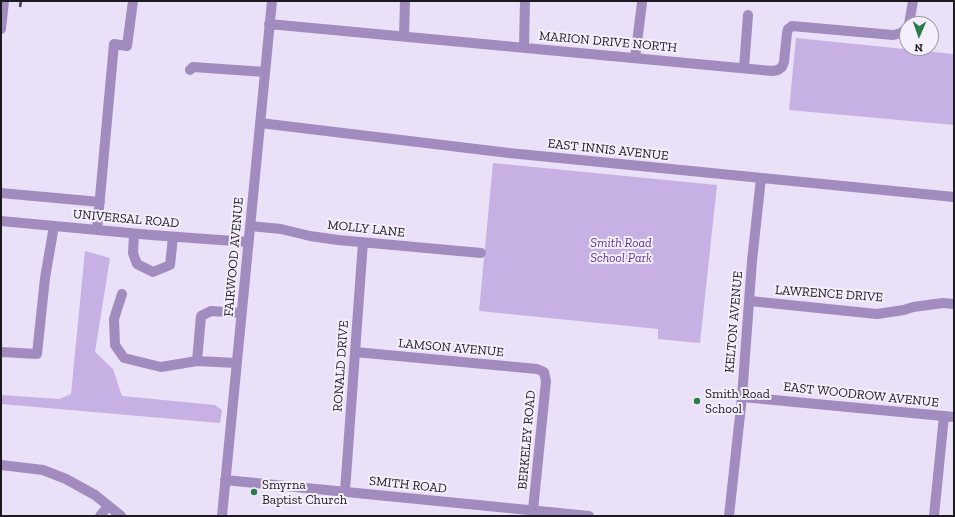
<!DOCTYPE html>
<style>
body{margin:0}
#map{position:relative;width:955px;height:517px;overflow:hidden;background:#eae0f7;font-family:"Zilla Slab",serif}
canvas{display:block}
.frame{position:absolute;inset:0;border:2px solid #1c1921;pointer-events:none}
.north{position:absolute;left:899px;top:16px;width:40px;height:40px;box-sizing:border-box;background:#f5effd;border:1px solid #9e99a5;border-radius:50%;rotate:182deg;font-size:11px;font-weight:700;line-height:16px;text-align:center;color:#1c1921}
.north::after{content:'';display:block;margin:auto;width:14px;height:18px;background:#2a7c4d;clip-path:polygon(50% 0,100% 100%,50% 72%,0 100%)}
</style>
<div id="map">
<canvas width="955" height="517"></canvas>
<div class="frame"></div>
<div class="north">N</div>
</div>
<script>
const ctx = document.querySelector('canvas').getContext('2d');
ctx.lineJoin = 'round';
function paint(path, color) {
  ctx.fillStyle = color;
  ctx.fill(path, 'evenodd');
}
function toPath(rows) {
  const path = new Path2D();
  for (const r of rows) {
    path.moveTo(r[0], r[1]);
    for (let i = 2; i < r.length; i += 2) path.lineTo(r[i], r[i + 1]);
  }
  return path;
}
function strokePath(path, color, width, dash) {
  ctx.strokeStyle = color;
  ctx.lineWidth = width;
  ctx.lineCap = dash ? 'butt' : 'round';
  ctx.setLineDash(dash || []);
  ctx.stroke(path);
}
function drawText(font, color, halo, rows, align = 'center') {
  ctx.font = font + ' "Zilla Slab",serif';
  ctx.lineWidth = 4;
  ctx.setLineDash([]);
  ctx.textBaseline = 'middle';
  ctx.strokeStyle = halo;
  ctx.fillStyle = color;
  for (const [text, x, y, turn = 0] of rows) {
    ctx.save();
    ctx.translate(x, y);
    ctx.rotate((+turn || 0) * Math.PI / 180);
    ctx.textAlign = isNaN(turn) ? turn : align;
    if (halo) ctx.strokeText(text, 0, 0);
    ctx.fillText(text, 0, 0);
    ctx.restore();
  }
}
paint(toPath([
 [796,38,954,54,954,125,789,110],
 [493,163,717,185,700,343,658,339,658,329,479,311],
 [85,251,110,258,95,352,113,369,122,396,215,405,222,410,220,423,1,404,1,395,59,399,71,394]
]), '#c7b1e4');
strokePath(toPath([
 [269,24,772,71,778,70,782,67,784,62,787,33,788,29,792,26,893,35,901,33,907,28],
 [909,24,913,1],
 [1,29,4,1],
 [404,36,405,1],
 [524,47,525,1],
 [635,58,642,3],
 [744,68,748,15],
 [190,70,193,67,265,72],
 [260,123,509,153,954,197],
 [1,193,100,202],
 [1,221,151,235,248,242],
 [250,226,281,229,310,236,338,240,481,253],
 [97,230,114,44,127,46,133,1],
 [134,234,133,253,137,264,153,272,170,265,173,237],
 [122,294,114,319,115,345,124,358,161,367,197,361,236,363],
 [750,301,877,314,904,310,913,307,943,303,954,304],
 [1,352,37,354,45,278,54,226],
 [355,352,537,369,544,372,546,381,533,510],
 [197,361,201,316,211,311,241,313],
 [742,397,954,417],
 [1,465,43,470,66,479,95,495,121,516],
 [225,480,589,516],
 [345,491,363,242],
 [100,516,108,506],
 [222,516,272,1],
 [729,516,742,397,752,261,761,178],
 [934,516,944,416]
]), '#a28cbf', 10);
strokePath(toPath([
 [20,7,21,1]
]), '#433e49', 2.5, [5, 5]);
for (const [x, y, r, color] of [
 [697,401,4,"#2a7c4d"],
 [254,492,4,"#2a7c4d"]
]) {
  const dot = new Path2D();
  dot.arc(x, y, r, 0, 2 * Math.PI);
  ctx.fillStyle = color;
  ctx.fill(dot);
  strokePath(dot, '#f5effd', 1.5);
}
drawText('13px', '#1c1921', '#f5effd', [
 ["MARION DRIVE NORTH",608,42,5],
 ["EAST INNIS AVENUE",608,150,6],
 ["UNIVERSAL ROAD",126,219,5],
 ["MOLLY LANE",366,229,6],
 ["FAIRWOOD AVENUE",234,257,-85],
 ["LAWRENCE DRIVE",829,294,4],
 ["KELTON AVENUE",734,322,-85],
 ["LAMSON AVENUE",451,348,5],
 ["RONALD DRIVE",341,366,-86],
 ["EAST WOODROW AVENUE",861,395,6],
 ["BERKELEY ROAD",527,440,-85],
 ["SMITH ROAD",408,485,6]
]);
drawText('italic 13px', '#63358e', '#f5effd', [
 ["Smith Road",621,243],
 ["School Park",621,258]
]);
drawText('13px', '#1c1921', '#f5effd', [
 ["Smith Road",705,394],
 ["School",705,409],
 ["Smyrna",262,485],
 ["Baptist Church",262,500]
], 'left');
</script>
